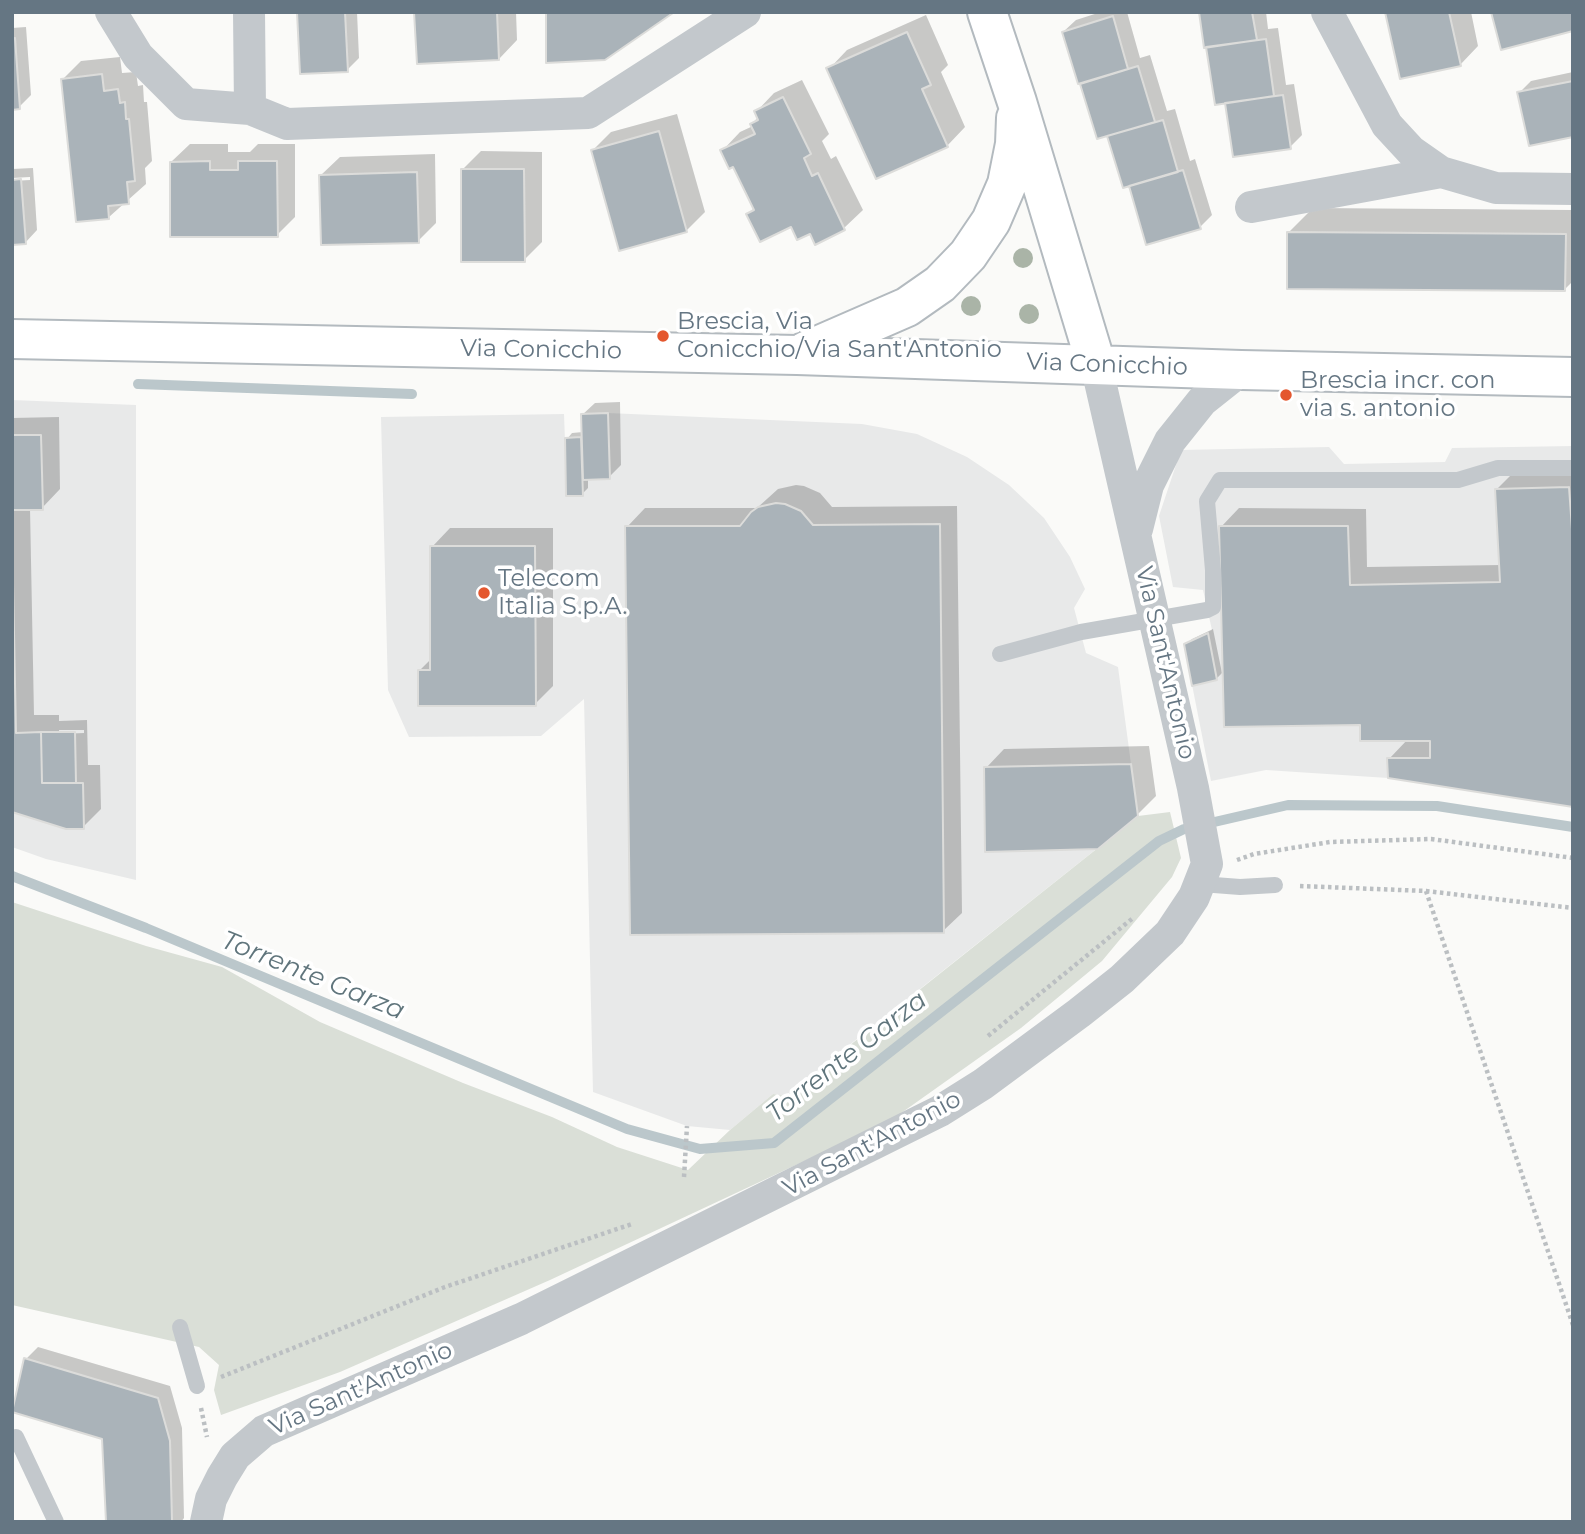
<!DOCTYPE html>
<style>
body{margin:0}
#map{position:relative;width:1585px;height:1534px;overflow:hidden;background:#fafaf8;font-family:Montserrat,sans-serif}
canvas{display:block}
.frame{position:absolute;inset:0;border:14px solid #657683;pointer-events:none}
</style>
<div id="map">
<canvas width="1585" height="1534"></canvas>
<div class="frame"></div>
</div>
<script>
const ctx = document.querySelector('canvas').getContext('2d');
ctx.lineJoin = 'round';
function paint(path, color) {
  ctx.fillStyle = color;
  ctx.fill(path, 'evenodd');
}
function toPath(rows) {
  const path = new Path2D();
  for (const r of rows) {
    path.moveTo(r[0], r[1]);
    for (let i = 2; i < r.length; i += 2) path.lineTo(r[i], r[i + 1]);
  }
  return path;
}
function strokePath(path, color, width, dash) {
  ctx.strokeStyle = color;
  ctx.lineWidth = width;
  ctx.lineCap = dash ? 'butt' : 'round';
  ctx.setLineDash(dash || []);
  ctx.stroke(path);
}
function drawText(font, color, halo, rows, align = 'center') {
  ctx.font = font + ' Montserrat,sans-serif';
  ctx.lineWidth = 7;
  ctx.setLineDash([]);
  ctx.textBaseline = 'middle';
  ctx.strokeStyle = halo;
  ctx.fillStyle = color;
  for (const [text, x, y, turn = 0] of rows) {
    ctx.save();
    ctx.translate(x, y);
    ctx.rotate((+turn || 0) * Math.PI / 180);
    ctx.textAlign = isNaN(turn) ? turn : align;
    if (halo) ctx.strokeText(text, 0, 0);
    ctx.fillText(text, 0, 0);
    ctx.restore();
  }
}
paint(toPath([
 [12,400,136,405,136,880,46,859,12,847],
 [608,413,862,424,917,434,967,457,1009,485,1044,518,1070,557,1085,589,1074,608,1086,653,1118,667,1138,816,785,1096,773,1094,730,1130,687,1126,593,1092,584,699,541,736,409,737,388,690,381,417,564,414,567,496,583,495,583,480,610,479],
 [1573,446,1573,807,1388,778,1266,770,1211,781,1184,644,1212,630,1203,590,1173,587,1159,516,1181,450,1329,447,1344,464,1445,462,1452,448]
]), '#e8e9e9');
paint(toPath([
 [1170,812,1181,858,1172,877,1102,961,1021,1028,890,1121,550,1280,340,1372,221,1415,214,1390,219,1365,199,1347,12,1305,12,902,146,946,222,967,320,1022,463,1083,552,1117,617,1147,688,1170,730,1130,773,1094,786,1096,1138,816]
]), '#dadfd7');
paint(toPath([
 [298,12,357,12,359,58,347,70],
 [416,12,516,12,517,40,499,59],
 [1101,12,1127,12,1140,58,1150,55,1167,111,1175,109,1190,161,1195,159,1212,215,1200,227,1130,184,1108,134,1098,137,1063,32,1076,20],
 [1201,12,1266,12,1268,29,1278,28,1286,85,1294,84,1302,135,1290,147,1227,101],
 [1387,12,1471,12,1478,46,1460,65],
 [926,15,948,65,941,72,965,127,947,146,829,69,847,50],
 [26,27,31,95,19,107,12,108,12,28],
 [120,57,122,73,136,72,138,86,143,85,144,102,147,102,152,161,145,168,146,184,109,217,63,79,81,61],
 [1573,72,1573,135,1519,93,1531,81],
 [802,80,829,134,822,141,831,159,836,156,863,210,844,228,816,242,810,232,748,214,755,207,734,164,722,151,740,132,753,126,752,124,758,117,756,112,774,93],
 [677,114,705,212,686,231,593,150,611,132],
 [190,144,228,144,228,152,250,152,258,144,295,144,295,217,277,235,171,162],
 [481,151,542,152,542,242,524,260,462,170],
 [435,154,436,223,418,241,321,175,340,157],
 [33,168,37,230,25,243,12,181,30,180,30,177,12,178,12,169],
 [1313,208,1573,210,1573,281,1564,290,1289,232],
 [620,402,621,465,609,477,588,478,588,488,582,494,567,439,572,433,583,432,582,415,595,403],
 [59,417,60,489,42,508,30,508,34,715,59,715,59,721,87,720,88,765,100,765,101,809,83,827,12,810,12,418],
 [59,730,84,730,84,733,59,734],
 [1573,470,1573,805,1389,759,1408,739,1361,723,1221,527,1239,508,1366,509,1367,567,1501,565,1497,489,1515,471],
 [796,485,804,486,820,493,832,507,957,506,962,913,943,931,627,527,645,508,757,508,778,489],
 [450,528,553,528,553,686,535,704,420,670,432,658,432,547],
 [1213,629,1222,673,1216,679,1186,644,1192,639],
 [1149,746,1156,796,1137,815,986,768,1004,749],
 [38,1347,170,1386,182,1428,184,1518,181,1522,108,1522,103,1438,26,1359]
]), '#0003');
strokePath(toPath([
 [138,384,412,394],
 [12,876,146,928,627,1129,700,1149,774,1143,1159,841,1184,829,1288,805,1437,806,1573,827]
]), '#bbc7cb', 10);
const building = toPath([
 [297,12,345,12,348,72,300,74,297,12],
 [414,12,497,12,499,60,417,64,414,12],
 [546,12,672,12,673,13,605,60,546,63,546,12],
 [1199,12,1252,12,1257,40,1204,48,1199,12],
 [1385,12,1449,12,1461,66,1400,79,1385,12],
 [1491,12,1573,12,1573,31,1501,50,1491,12],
 [1113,16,1128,69,1078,84,1062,32,1113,16],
 [907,32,931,85,922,89,948,147,876,179,826,68,907,32],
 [15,38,20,109,12,110,12,39,15,38],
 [1266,39,1274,96,1215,105,1206,47,1266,39],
 [1138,66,1155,122,1097,139,1080,84,1138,66],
 [102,74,104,91,118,89,120,103,125,102,126,119,129,119,135,181,127,182,129,204,108,206,109,219,76,222,61,79,102,74],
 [1573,81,1573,137,1529,146,1517,92,1573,81],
 [1283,95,1291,149,1233,157,1225,103,1283,95],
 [783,97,811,154,804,158,812,176,818,173,845,230,815,245,810,234,797,240,791,227,760,242,746,214,754,210,733,167,729,169,720,150,755,134,750,124,758,120,754,111,783,97],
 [1163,120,1178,172,1123,188,1107,136,1163,120],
 [659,131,687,232,619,251,591,150,659,131],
 [210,161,210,170,238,170,238,161,277,161,278,237,170,237,170,162,210,161],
 [461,169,524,169,525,262,461,262,461,169],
 [1183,170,1201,229,1146,245,1129,186,1183,170],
 [417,172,419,243,321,245,319,175,417,172],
 [21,179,26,244,12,245,12,180,21,179],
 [1287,232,1566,234,1565,291,1287,289,1287,232],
 [608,413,610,479,583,480,581,414,608,413],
 [12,435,41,435,43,510,12,510,12,435],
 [581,437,583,496,566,496,565,438,581,437],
 [1569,487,1573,543,1573,807,1388,778,1387,758,1430,758,1430,741,1360,741,1360,725,1224,727,1219,526,1348,526,1350,585,1500,582,1495,489,1569,487],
 [776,503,785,504,801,511,813,525,940,524,944,933,630,935,625,526,740,526,751,512,758,507,776,503],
 [12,533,16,733,41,732,42,783,83,783,84,829,66,829,12,812,12,533],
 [430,546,535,546,536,706,418,706,418,670,430,670,430,546],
 [1208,633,1217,680,1192,686,1184,644,1208,633],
 [41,732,75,732,76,783,42,783,41,732],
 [1131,764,1138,816,1098,849,985,852,984,767,1131,764],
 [24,1358,158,1398,170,1441,172,1522,106,1522,102,1439,12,1412,24,1358]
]);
paint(building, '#aab3b9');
strokePath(building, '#dcdcda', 2);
const secondary = toPath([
 [987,12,1017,102,1096,364],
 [12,339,797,355,1241,370,1573,377],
 [806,351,907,307,940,284,968,255,991,221,1007,184,1015,144,1016,118]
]);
strokePath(secondary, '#b3babf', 42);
strokePath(toPath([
 [1237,860,1254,854,1330,842,1431,839,1573,858],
 [1300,886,1426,891,1573,1325],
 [1426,891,1573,908],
 [988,1036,1133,918],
 [684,1177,687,1126],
 [221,1377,445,1287,632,1224],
 [201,1408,207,1437]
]), '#bbbfc2', 4.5, [3.5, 3.5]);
strokePath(toPath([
 [1000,654,1081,632,1207,610,1213,607,1213,570,1207,501,1220,480,1458,480,1498,468,1573,468],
 [1201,884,1240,887,1275,885],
 [180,1327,197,1386],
 [16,1437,56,1522]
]), '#c3c8cc', 16);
strokePath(toPath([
 [111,12,138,56,186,104,250,109,287,124,588,113,745,12],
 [249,12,250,109],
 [1327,12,1387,125,1411,151,1441,172,1496,188,1573,189],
 [1251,207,1441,172],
 [1137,529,1148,485,1170,441,1202,401,1241,370],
 [206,1522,211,1499,222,1477,235,1456,264,1431,521,1319,940,1111,983,1084,1079,1013,1122,979,1170,933,1194,897,1207,864,1193,788,1096,364]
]), '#c3c8cc', 32);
strokePath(secondary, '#fff', 38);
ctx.fillStyle = '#aab4a7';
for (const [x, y] of [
 [1023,258],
 [971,306],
 [1029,314]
]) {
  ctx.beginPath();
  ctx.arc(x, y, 10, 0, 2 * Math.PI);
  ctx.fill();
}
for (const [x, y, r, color] of [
 [663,336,7,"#e4572e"],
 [1286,395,7,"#e4572e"],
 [484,593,7,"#e4572e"]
]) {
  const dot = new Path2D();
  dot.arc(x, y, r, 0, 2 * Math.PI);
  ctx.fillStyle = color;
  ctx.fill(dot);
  strokePath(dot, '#fff', 2.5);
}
drawText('24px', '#657683', '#fff', [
 ["Brescia, Via",677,322],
 ["Conicchio/Via Sant'Antonio",677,350],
 ["Brescia incr. con",1300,381],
 ["via s. antonio",1300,409],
 ["Telecom",498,579],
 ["Italia S.p.A.",498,607]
], 'left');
drawText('24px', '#657683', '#fff', [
 ["Via Conicchio",541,350,1],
 ["Via Conicchio",1107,365,2],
 ["Via Sant'Antonio",1165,663,77],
 ["Via Sant'Antonio",872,1144,-28],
 ["Via Sant'Antonio",361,1389,-24]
]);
drawText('italic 26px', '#60757c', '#fff', [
 ["Torrente Garza",313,976,22],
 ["Torrente Garza",847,1057,-38]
]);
</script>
